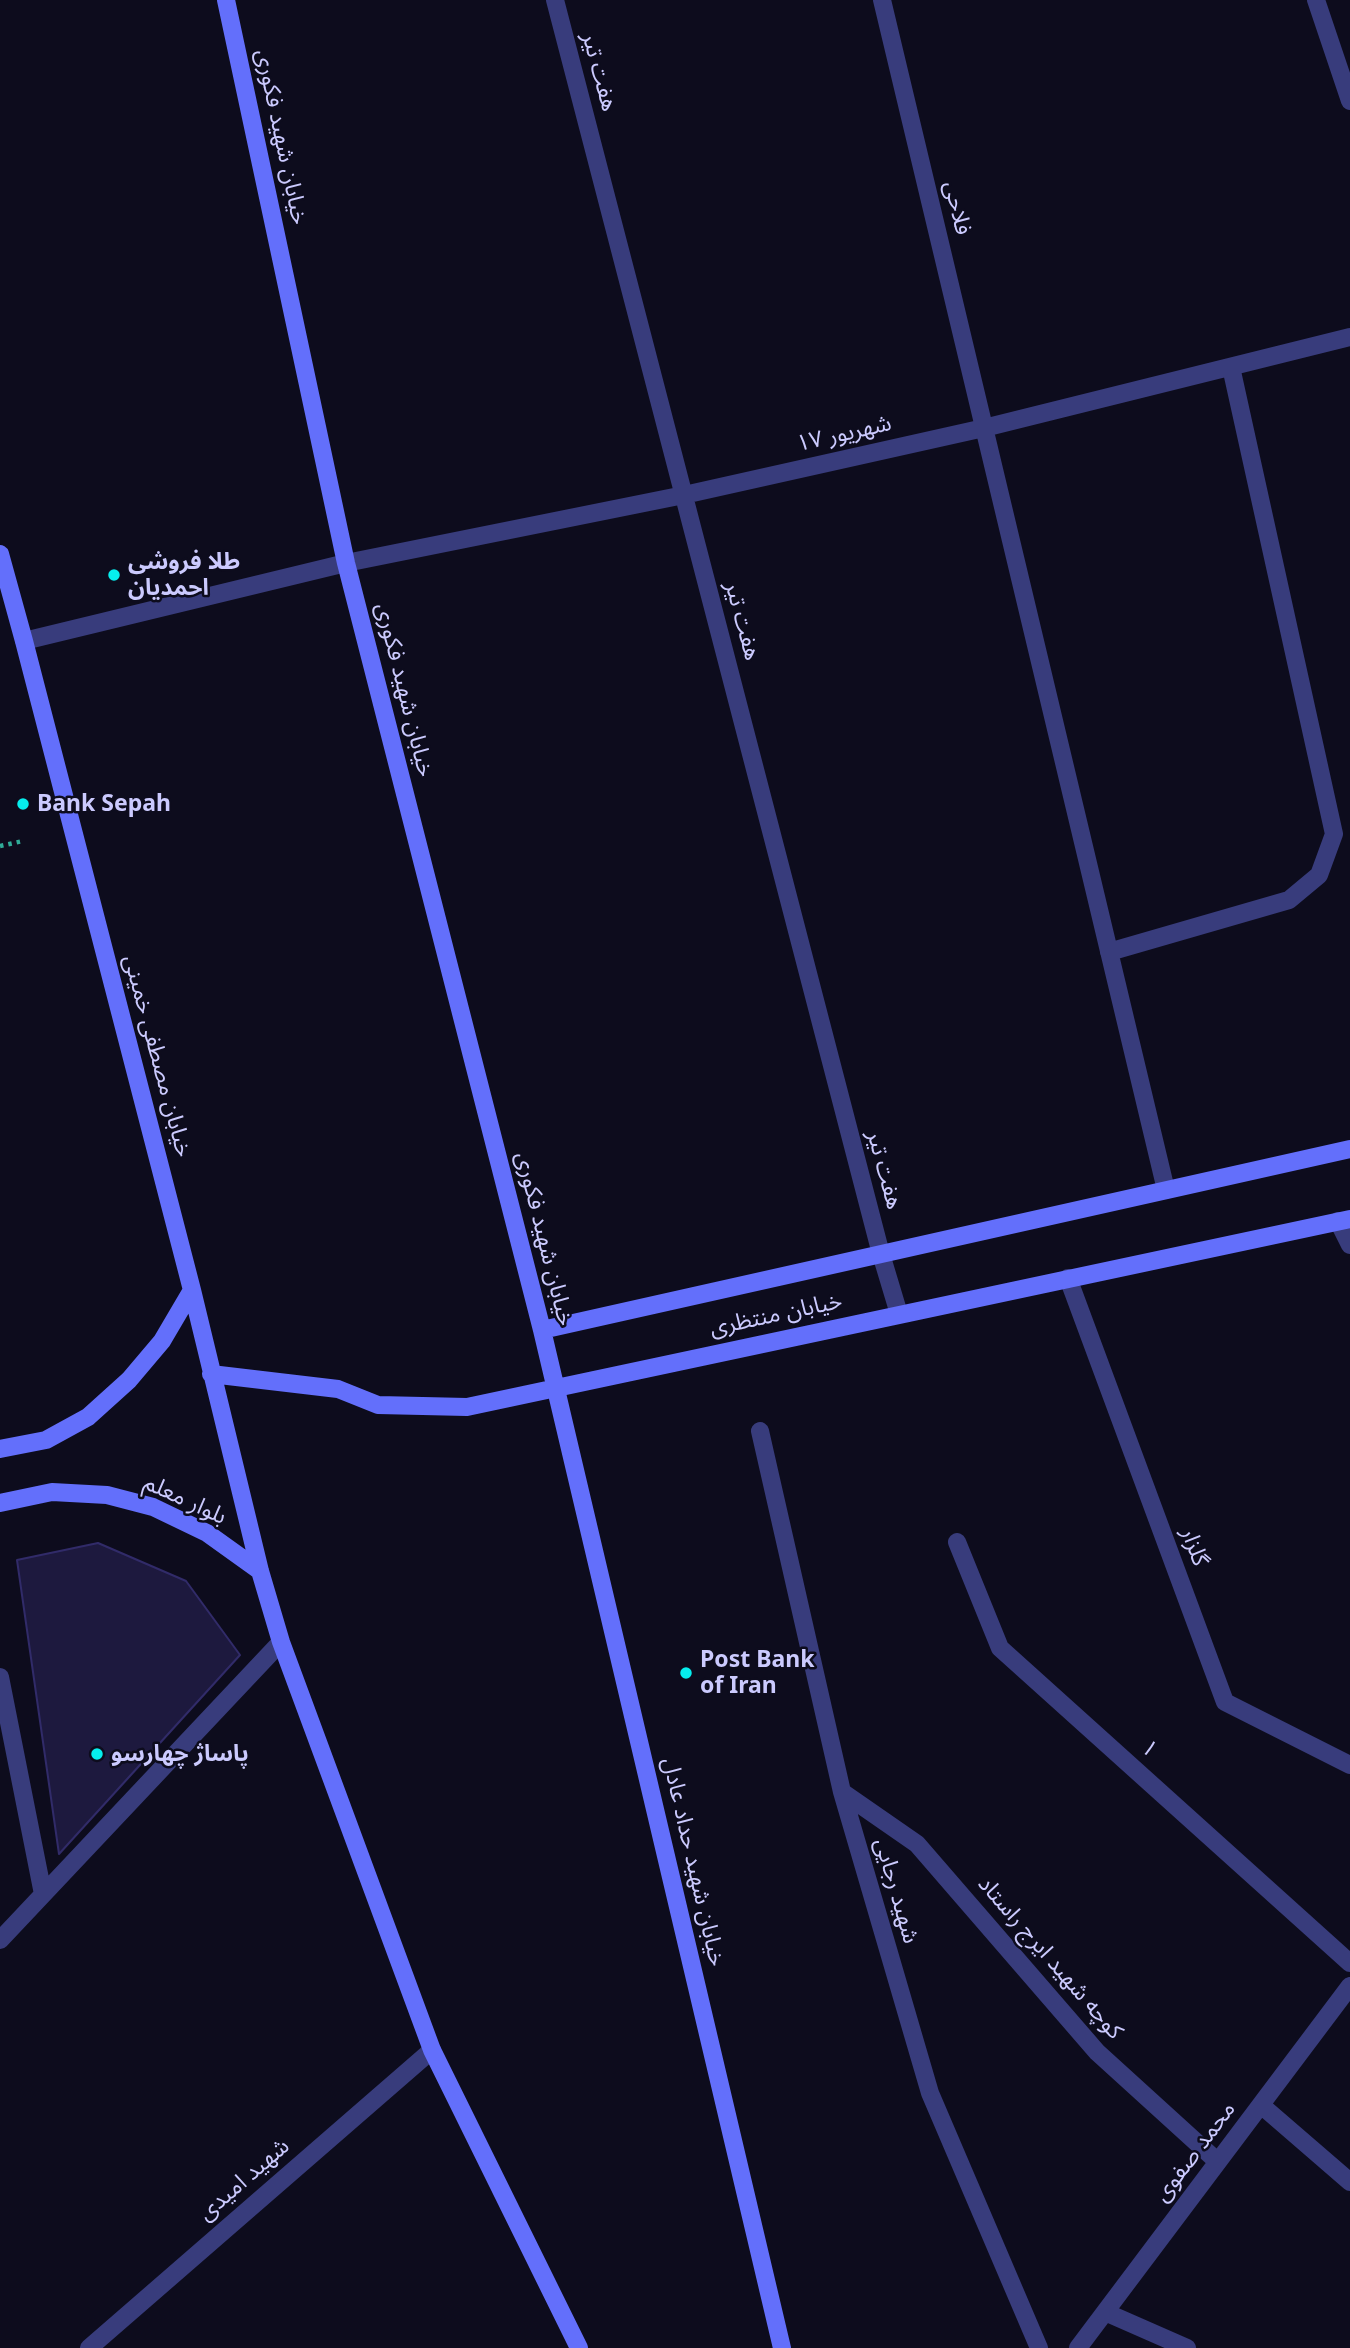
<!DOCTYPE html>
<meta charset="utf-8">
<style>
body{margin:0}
canvas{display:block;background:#0d0c1d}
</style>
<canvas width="1350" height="2348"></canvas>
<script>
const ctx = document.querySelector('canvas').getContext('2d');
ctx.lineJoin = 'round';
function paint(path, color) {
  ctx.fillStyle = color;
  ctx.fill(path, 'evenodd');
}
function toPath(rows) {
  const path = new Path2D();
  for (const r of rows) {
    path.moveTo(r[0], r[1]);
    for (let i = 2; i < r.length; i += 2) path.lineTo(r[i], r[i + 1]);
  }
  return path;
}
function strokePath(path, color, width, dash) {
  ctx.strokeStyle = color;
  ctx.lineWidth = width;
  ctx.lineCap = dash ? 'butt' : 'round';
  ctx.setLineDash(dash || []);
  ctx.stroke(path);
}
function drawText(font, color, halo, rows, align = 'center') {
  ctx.font = font + ' "Noto Sans","Noto Sans Arabic",sans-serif';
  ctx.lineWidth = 5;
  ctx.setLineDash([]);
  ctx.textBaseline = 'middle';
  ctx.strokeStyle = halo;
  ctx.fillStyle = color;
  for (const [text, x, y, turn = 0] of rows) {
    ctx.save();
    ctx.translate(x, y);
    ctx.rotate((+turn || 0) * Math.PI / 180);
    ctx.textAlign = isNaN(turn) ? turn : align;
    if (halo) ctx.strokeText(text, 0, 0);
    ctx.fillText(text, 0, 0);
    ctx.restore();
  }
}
const building = toPath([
 [98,1543,186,1581,240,1655,59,1854,17,1560,98,1543]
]);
paint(building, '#1d193e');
strokePath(building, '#312b69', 2);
strokePath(toPath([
 [0,846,23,841]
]), '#30ac98', 4.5, [3.5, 5]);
strokePath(toPath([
 [555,0,881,1254,899,1314],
 [882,0,1166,1190],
 [1316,0,1350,101],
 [346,563,684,495,984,428,1350,337],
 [1109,952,1289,900,1319,875,1334,834,1231,367],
 [1338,1221,1350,1245],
 [1068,1278,1225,1702,1350,1765],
 [760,1431,842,1792,930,2093,1039,2348],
 [957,1542,1000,1648,1350,1963],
 [0,1677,43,1894],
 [842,1792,917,1844,1097,2052,1218,2162],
 [0,1940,281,1642],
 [1261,2105,1350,2182],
 [1105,2312,1187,2348],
 [89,2348,432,2050],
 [1078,2348,1350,1986]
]), '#383c7c', 18);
strokePath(toPath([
 [24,641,346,563]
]), '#383c7c', 18);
strokePath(toPath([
 [226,0,346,563,542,1330,782,2348],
 [0,554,24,641,192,1290,260,1571,281,1642,432,2050,579,2348],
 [542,1330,1350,1149],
 [211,1374,338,1389,378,1405,467,1407,1350,1219],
 [0,1449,46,1440,88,1417,129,1380,162,1341,192,1290],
 [0,1503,52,1492,107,1495,153,1507,207,1533,260,1571]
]), '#636ffb', 18);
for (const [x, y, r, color] of [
 [114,575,7,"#06eeee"],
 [23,804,7,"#06eeee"],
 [686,1673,7,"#06eeee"],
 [97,1754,7,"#06eeee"]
]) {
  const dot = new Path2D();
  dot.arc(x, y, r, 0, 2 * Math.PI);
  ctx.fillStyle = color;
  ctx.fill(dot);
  strokePath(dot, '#0d0c1d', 2.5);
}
drawText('23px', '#cbcafe', '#0d0c1d', [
 ["هفت تیر",599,72,75],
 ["خیابان شهید فکوری",281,137,78],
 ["فلاحی",957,208,77],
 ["۱۷ شهریور",844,434,-13],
 ["هفت تیر",742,621,75],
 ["خیابان شهید فکوری",404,690,76],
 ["خیابان مصطفی خمینی",157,1056,75],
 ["هفت تیر",884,1170,75],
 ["خیابان شهید فکوری",544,1239,76],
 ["خیابان منتظری",776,1315,-12],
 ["بلوار معلم",185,1500,25],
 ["گلزار",1194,1547,70],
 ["۱",1149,1749,42],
 ["خیابان شهید حداد عادل",693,1862,77],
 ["شهید رجایی",896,1891,74],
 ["کوچه شهید ایرج راستاد",1050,1958,49],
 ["محمد صفوی",1195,2152,-53],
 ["شهید امیدی",244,2180,-41]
]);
drawText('bold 23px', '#cbcafe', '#0d0c1d', [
 ["طلا فروشی",128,562],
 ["احمدیان",128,588],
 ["Bank Sepah",37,804],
 ["Post Bank",700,1660],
 ["of Iran",700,1686],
 ["پاساژ چهارسو",111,1754]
], 'left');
</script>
